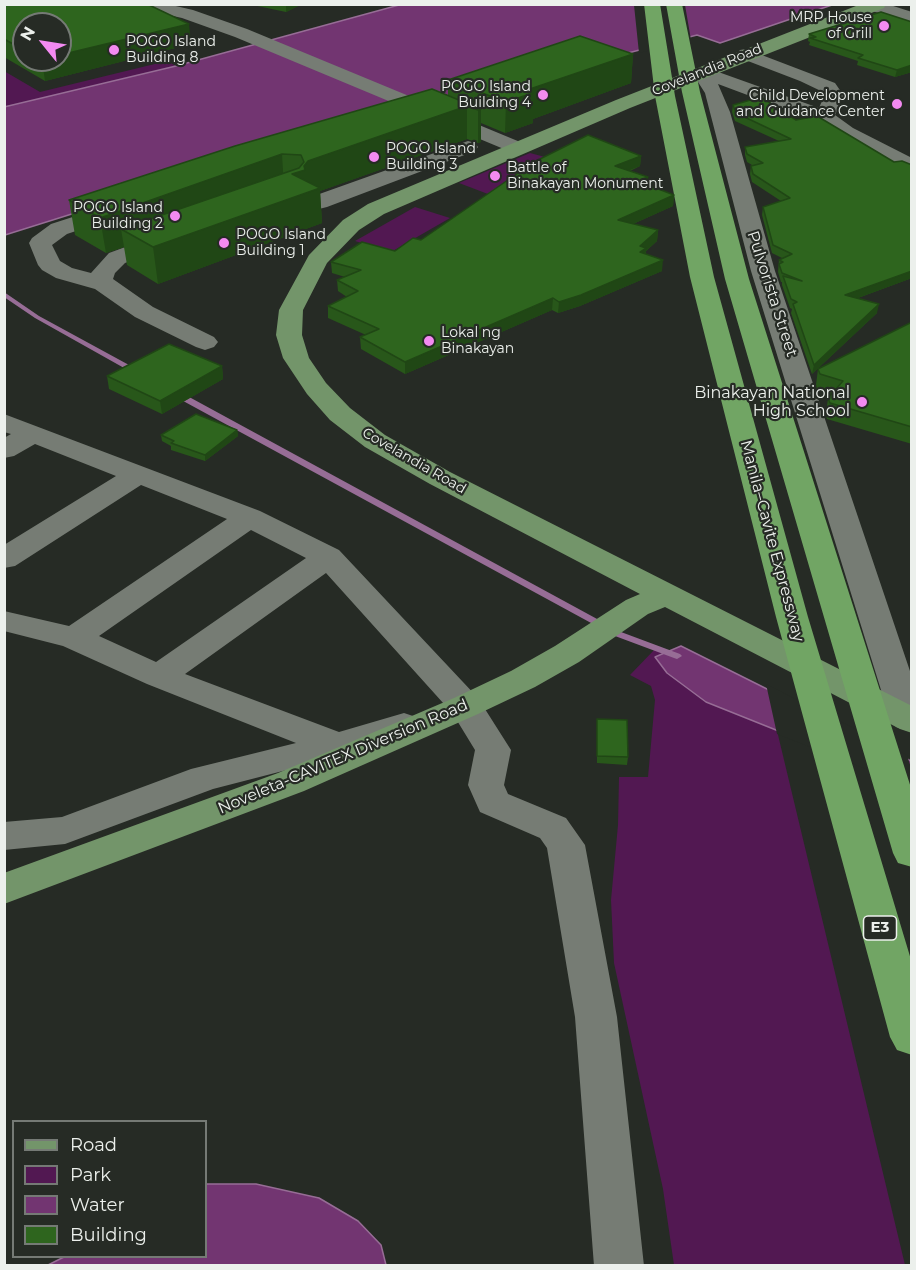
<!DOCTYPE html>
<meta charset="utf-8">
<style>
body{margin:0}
#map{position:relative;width:916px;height:1270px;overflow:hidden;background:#262b25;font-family:Montserrat,sans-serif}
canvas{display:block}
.frame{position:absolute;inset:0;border:6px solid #ecf0ec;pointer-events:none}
.legend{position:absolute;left:12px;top:1120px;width:195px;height:138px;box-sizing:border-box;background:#262b25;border:2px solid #757a75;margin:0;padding:8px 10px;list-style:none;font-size:18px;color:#ecf0ec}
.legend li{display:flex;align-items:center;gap:12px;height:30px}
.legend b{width:30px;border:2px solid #757a75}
.north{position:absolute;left:12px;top:12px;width:60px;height:60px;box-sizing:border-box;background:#262b25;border:2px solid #757a75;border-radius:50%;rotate:300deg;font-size:16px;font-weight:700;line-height:24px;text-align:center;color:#ecf0ec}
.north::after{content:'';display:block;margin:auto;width:21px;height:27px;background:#f38af1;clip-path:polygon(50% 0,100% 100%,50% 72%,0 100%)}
</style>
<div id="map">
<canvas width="916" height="1270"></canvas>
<div class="frame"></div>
<ul class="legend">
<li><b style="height:8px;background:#73956a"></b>Road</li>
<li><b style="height:16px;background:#521852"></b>Park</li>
<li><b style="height:16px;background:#723571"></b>Water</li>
<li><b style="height:16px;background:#2e651e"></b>Building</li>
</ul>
<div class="north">N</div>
</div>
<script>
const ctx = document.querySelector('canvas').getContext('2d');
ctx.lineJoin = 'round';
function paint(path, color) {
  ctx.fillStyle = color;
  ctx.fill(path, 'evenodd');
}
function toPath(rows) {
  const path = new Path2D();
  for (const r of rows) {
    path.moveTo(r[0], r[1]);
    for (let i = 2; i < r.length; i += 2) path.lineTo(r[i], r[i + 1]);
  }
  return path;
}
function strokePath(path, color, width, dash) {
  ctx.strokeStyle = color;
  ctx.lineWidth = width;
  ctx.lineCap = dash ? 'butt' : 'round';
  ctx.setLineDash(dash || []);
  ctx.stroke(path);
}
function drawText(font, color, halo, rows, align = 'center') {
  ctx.font = font + ' Montserrat,sans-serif';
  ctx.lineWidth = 4.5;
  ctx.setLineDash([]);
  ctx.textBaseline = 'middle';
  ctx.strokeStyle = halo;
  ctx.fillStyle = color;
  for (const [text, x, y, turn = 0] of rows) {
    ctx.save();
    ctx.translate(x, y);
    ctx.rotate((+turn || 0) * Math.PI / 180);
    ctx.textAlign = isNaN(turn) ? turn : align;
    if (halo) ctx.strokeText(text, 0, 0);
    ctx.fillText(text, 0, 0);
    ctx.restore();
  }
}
paint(toPath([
 [167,61,176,66,5,107,4,71,40,92],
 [530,153,545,157,488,194,459,183],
 [415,207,450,218,391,252,355,241],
 [655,649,773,714,905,1265,674,1265,663,1189,614,963,611,900,618,825,619,777,648,777,655,700,651,686,630,675]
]), '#521852');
const water = toPath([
 [399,5,832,5,720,43,697,35,628,53,485,84,5,235,4,107,176,66,399,5],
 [681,646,911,761,911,784,706,702,667,673,655,657,681,646],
 [206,1184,256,1184,319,1198,358,1221,381,1245,386,1265,48,1265,64,1257,206,1256,206,1184]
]);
paint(water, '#723571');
strokePath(water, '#976d96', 1.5);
paint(toPath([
 [634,5,685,5,691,40,639,53],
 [766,684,907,755,911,768,912,787,777,734]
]), '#262b25');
paint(toPath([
 [4,292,39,316,140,371,136,373,133,373,35,318,4,297,4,292],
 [174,392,180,392,621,632,680,654,682,656,677,659,674,658,615,636,174,396,174,392]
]), '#976d96');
paint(toPath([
 [135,4,167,4,193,10,247,29,525,144,528,148,525,152,511,152,235,37,182,18,137,8,135,4],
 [867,4,887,4,912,12,912,22,868,10,867,4],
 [746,49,835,83,844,96,835,115,853,128,912,158,912,172,839,136,817,121,718,84,730,112,775,271,912,677,912,730,908,731,896,727,890,719,751,271,705,93,698,82,699,78,694,73,696,69,703,67,710,69,819,108,824,96,821,91,800,81,740,58,737,54,740,50,746,49],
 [468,141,475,143,478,147,475,151,327,207,319,209,311,207,308,202,311,197,468,141],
 [116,203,124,205,127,210,124,215,67,234,52,245,60,261,72,268,91,273,109,253,158,235,166,233,174,235,177,240,174,245,125,263,115,273,113,279,153,307,214,337,218,342,214,347,205,350,196,347,135,317,95,289,56,278,42,270,38,265,29,243,32,238,51,224,116,203],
 [4,414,260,511,339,550,478,698,511,750,504,785,508,794,566,818,585,845,617,1017,644,1266,594,1266,575,1017,547,848,540,838,480,812,468,785,475,750,453,714,326,573,185,674,339,732,404,713,416,717,422,725,416,733,337,757,213,789,65,844,4,850,4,822,62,817,191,769,296,743,147,684,63,646,4,631,4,611,69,626,227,519,141,485,15,566,4,568,4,545,116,476,35,444,14,456,4,458,4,438,11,434,4,432,4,414],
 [251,530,306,558,156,662,99,636,251,530]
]), '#767c74');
paint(toPath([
 [861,4,886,4,884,8,630,108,384,214,359,230,327,263,303,310,302,335,309,358,326,383,350,408,385,435,450,472,912,706,912,733,900,729,665,607,648,614,579,662,535,687,478,714,304,791,4,904,4,873,278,773,454,698,511,671,555,646,626,600,640,594,430,484,365,447,330,420,307,394,283,358,276,335,279,310,309,255,343,220,368,204,616,100,861,4]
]), '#73956a');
paint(toPath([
 [644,4,660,4,675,96,714,277,808,617,912,963,912,1055,897,1050,890,1037,776,617,690,277,655,96,644,4],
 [666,4,682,4,700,92,749,279,912,791,912,867,898,863,893,853,725,279,682,92,666,4]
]), '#71a564');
paint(toPath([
 [4,4,191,44,45,81,4,57],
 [24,24,60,60,24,60],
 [248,4,302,4,286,12],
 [912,22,912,72,895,77,857,65,858,61,809,45,810,42,808,41,809,34],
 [633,54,631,83,533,119,533,123,505,133,481,123,481,142,478,143,467,139,320,191,322,223,158,284,127,265,124,247,106,253,75,235,69,200,448,96,448,80],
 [733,105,796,120,894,162,912,165,912,278,858,298,877,313,812,374,791,313,792,309,790,308,782,285,782,282,781,282,778,272,779,260,782,258,772,253,762,215,763,207,781,201,752,182,750,174,751,166,752,165,747,162,745,155,745,147,779,141,735,121,732,112],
 [641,156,640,166,630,171,652,184,651,187,674,195,673,206,633,224,658,230,657,241,646,251,646,254,662,271,580,306,558,313,552,310,405,374,361,349,360,337,366,335,328,318,328,306,347,297,338,291,337,280,345,277,332,273,331,262,395,251,421,240],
 [912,322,912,444,827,419,826,414,828,398,832,394,817,390,816,385,818,369],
 [222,366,223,379,162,414,109,389,107,376],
 [237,430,238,436,205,461,171,450,171,446,162,441,161,435],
 [597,719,628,757,627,765,597,763]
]), '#28571a');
paint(toPath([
 [286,4,302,4,286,12],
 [189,24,191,44,45,81,42,60,60,60,60,55],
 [633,54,631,83,533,119,533,123,505,133,506,102,527,90],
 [912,65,912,72,895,77,897,70],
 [467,106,467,139,320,191,322,223,158,284,153,247,292,174,304,166,308,161],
 [481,109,481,142,478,143,478,110],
 [282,154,284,188,121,229,124,247,106,253,100,218],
 [641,156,640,166,615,176,615,166],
 [648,177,648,187,641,180],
 [674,195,673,206,617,231,618,220],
 [658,230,657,241,646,251,645,259,640,263,640,246],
 [663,260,662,271,580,306,558,313,559,302],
 [912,271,912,278,844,303,845,295],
 [553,298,552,310,405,374,405,362],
 [879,304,877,313,812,374,814,365],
 [222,366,223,379,162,414,160,401],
 [237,430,238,436,205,461,205,455]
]), '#204715');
const building = toPath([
 [4,4,147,4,189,24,60,55,60,24,24,24,24,50,4,39,4,4],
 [881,12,912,22,912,65,897,70,858,58,863,55,810,38,816,37,809,34,881,12],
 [580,36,633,54,527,90,533,93,506,102,448,80,580,36],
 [432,89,481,109,478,110,467,106,308,161,304,166,305,170,292,174,320,188,153,247,121,229,299,168,304,162,301,155,282,154,100,218,69,200,235,146,432,89],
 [761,97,796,120,817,116,894,162,902,161,912,165,912,271,845,295,879,304,814,365,793,304,797,302,791,299,783,276,802,281,782,273,779,264,783,262,779,260,792,254,773,245,763,207,790,198,753,174,751,166,763,163,747,154,745,147,791,139,736,113,733,105,761,97],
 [588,135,641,156,615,166,648,177,641,180,652,184,648,185,674,195,618,220,658,230,640,246,646,248,640,252,663,260,581,295,559,302,553,298,405,362,360,337,379,329,328,306,358,291,337,280,361,270,331,262,362,242,395,251,413,238,421,240,534,162,588,135],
 [912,322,912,427,830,403,828,398,843,381,820,374,818,369,912,322],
 [169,344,222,366,160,401,107,376,169,344],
 [196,414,237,430,205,455,171,443,174,441,161,435,196,414],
 [597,719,627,720,628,757,597,756,597,719]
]);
paint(building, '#2e651e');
strokePath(building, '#204715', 1.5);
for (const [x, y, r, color] of [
 [884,26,6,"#f38af1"],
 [114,50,6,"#f38af1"],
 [543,95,6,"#f38af1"],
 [897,104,6,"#f38af1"],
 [374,157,6,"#f38af1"],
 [495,176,6,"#f38af1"],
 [175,216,6,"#f38af1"],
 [224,243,6,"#f38af1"],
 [429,341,6,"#f38af1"],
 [862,402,6,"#f38af1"]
]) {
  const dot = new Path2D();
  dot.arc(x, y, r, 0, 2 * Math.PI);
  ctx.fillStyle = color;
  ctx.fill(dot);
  strokePath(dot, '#262b25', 2);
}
drawText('14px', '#ecf0ec', '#262b25', [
 ["MRP House",872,18,"right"],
 ["of Grill",872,34,"right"],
 ["POGO Island",126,42],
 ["Building 8",126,58],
 ["POGO Island",531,87,"right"],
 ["Building 4",531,103,"right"],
 ["Child Development",885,96,"right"],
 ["and Guidance Center",885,112,"right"],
 ["POGO Island",386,149],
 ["Building 3",386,165],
 ["Battle of",507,168],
 ["Binakayan Monument",507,184],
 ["POGO Island",163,208,"right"],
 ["Building 2",163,224,"right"],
 ["POGO Island",236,235],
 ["Building 1",236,251],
 ["Lokal ng",441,333],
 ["Binakayan",441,349]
], 'left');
drawText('14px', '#ecf0ec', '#262b25', [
 ["Covelandia Road",707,70,-22],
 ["Covelandia Road",414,461,30]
]);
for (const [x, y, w] of [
 [880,928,33]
]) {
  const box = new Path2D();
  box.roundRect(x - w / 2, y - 12, w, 24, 4.5);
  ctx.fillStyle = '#262b25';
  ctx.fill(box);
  strokePath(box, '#ecf0ec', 1.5);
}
drawText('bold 15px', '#ecf0ec', null, [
 ["E3",880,928]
]);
drawText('16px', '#ecf0ec', '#262b25', [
 ["Pulvorista Street",772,294,72],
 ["Manila–Cavite Expressway",772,541,75],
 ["Noveleta-CAVITEX Diversion Road",343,757,-23]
]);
drawText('16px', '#ecf0ec', '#262b25', [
 ["Binakayan National",850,393],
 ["High School",850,411]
], 'right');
</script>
